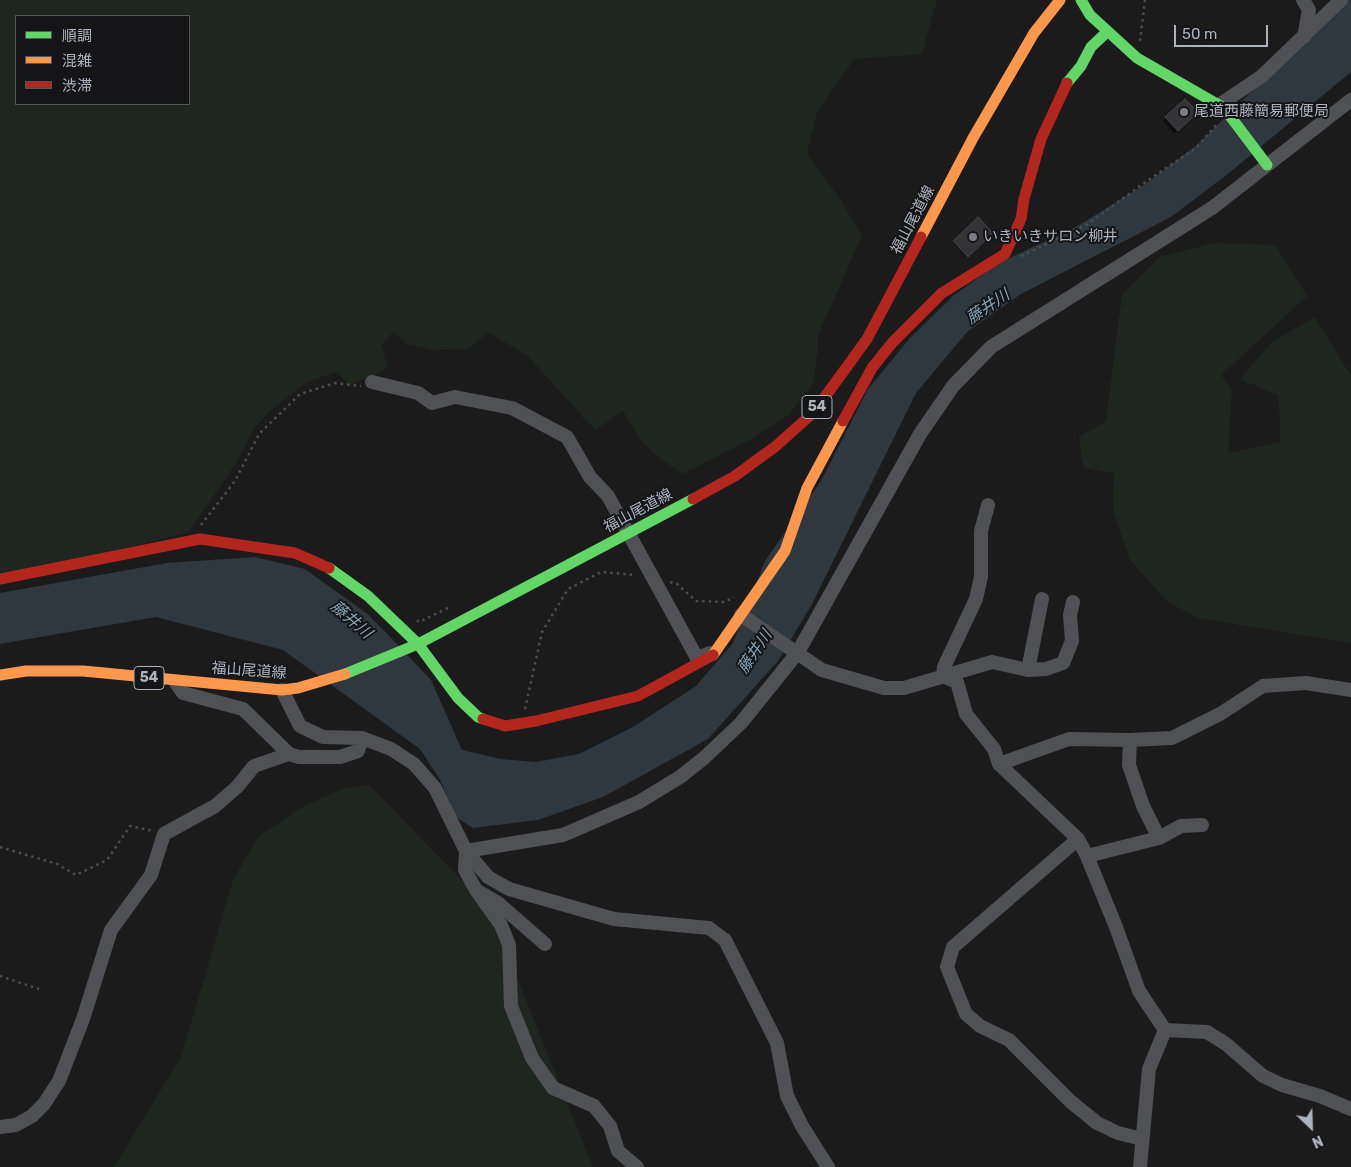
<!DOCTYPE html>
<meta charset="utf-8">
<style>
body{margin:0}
#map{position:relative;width:1351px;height:1167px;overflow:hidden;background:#1b1b1c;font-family:Rubik,"Noto Sans JP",sans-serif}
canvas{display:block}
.legend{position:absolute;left:15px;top:15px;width:175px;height:90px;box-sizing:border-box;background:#151518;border:1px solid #52545a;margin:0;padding:6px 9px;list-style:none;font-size:15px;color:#adb3bc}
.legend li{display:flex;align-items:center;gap:10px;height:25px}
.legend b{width:25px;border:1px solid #52545a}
.north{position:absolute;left:1286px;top:1102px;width:50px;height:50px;-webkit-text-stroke:4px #151518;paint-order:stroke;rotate:156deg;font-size:14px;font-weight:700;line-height:20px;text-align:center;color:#adb3bc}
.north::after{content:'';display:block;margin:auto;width:18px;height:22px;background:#adb3bc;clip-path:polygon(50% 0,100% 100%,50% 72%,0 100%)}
.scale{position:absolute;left:1174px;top:25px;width:94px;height:22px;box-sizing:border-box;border:2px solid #adb3bc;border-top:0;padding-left:6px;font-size:15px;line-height:18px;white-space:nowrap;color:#adb3bc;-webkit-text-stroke:4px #151518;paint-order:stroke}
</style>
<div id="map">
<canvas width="1351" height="1167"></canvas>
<ul class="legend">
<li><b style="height:6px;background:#63d668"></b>順調</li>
<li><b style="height:6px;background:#ff974d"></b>混雑</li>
<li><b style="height:6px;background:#b3261e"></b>渋滞</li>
</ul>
<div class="north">N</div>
<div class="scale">50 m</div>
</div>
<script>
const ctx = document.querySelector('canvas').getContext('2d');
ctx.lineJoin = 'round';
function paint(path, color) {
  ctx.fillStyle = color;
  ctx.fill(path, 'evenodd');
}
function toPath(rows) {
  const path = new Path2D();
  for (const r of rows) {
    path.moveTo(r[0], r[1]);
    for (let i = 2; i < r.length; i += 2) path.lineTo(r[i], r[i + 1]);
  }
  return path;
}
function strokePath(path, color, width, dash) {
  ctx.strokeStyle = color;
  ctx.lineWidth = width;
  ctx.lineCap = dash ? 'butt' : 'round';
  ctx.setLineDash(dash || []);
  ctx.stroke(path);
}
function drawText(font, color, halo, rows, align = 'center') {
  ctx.font = font + ' Rubik,"Noto Sans JP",sans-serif';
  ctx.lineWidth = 4;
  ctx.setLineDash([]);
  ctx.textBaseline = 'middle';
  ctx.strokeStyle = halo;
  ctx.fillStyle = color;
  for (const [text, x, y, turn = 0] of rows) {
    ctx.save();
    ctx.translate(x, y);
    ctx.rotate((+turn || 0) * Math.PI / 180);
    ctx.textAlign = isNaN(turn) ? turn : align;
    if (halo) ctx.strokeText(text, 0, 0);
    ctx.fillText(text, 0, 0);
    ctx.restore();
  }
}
paint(toPath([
 [0,0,937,0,922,54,854,59,817,113,807,153,842,202,862,236,819,333,814,382,789,415,749,440,683,474,658,457,640,439,623,411,595,430,528,356,488,332,469,349,433,350,407,344,393,332,382,345,388,368,350,385,336,372,305,383,269,412,254,429,236,463,189,532,0,580],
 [16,16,189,16,189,104,16,104],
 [1213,243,1275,245,1307,296,1221,375,1232,390,1228,453,1280,442,1279,396,1240,379,1272,342,1315,317,1351,376,1351,643,1197,618,1167,601,1130,560,1113,511,1114,474,1083,467,1079,437,1106,421,1122,295,1160,257],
 [369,785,489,908,593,1167,114,1167,181,1057,233,880,258,837,299,809,343,788]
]), '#1f261f');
paint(toPath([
 [1345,0,1351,0,1351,72,1229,173,1171,217,1021,294,968,331,916,393,812,604,778,661,708,739,603,797,538,820,473,828,456,817,440,780,420,749,283,650,156,617,0,644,0,593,167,563,255,557,305,569,369,615,431,680,462,750,501,759,535,762,579,754,633,727,696,686,733,643,765,561,821,481,868,389,910,338,954,295,999,263,1076,227,1144,185,1197,145]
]), '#2e383e');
paint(toPath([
 [1185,101,1196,112,1174,133,1163,121],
 [978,219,991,233,966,257,953,243]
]), '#0007');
const building = toPath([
 [1185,99,1198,112,1178,131,1165,117,1185,99],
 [978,217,993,233,968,257,953,241,978,217]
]);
paint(building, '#343436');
strokePath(building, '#444548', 1);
strokePath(toPath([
 [1140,41,1145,0],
 [1021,256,1088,224,1144,183,1196,148,1218,123],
 [201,525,235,481,259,434,300,394,335,383,361,386],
 [670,582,677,584,696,601,725,602,734,597],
 [417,620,419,622,450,607],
 [525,709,542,632,568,589,601,572,636,575],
 [0,847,57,864,76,875,107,860,130,826,153,831],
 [0,976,39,989]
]), '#4b4d4f', 2.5, [2.5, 4]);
strokePath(toPath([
 [1303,0,1309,10,1304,37],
 [1219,105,1262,76,1341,0],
 [372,382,418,393,432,403,455,397,512,408,567,437,590,477,608,496,697,658,710,653],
 [741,615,822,670,884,688,904,688,992,662,1028,670,1046,669,1063,663,1072,641,1070,615,1073,602],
 [1028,670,1042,599],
 [943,676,957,682,966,714,994,749,999,764,1078,839,1087,856,1116,927,1139,991,1165,1030,1149,1069,1140,1167],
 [943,676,944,667,976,599,981,577,981,531,988,505],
 [175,681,183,693,243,709,289,754,299,757,340,757,358,751,362,738],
 [282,690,300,726,323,737,362,738,391,749,414,764,435,788,466,851,488,877,509,889,614,919,709,928,725,940,777,1043,787,1096,802,1126,828,1167],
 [1130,740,1129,765,1143,806,1159,838],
 [999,764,1069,739,1130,740,1172,738,1220,714,1263,686,1306,683,1351,690],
 [1078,839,953,947,947,967,966,1014,980,1026,1009,1040,1070,1101,1097,1123,1118,1133,1142,1139],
 [466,851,563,835,639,802,680,777,704,758,741,723,798,652,920,434,953,386,991,347,1212,208,1351,100],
 [466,851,465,870,476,890,498,903,545,944],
 [1087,856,1159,838,1181,826,1202,825],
 [476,890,501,925,509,945,511,1006,532,1058,553,1088,594,1106,610,1126,618,1151,637,1167],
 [1165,1030,1207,1032,1226,1044,1263,1076,1282,1085,1320,1096,1351,1109],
 [0,1127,16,1125,32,1116,44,1104,59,1081,83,1019,111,930,151,875,164,834,215,806,237,787,254,766,289,754]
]), '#4f5155', 14);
strokePath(toPath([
 [1081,0,1090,15,1137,58,1224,108,1267,165],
 [1067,83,1081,66,1091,47,1107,32],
 [329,568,368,596,418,644,458,698,478,717,483,719],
 [345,674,418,644,693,499]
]), '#63d668', 11);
strokePath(toPath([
 [921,237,973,138,1034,33,1060,0],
 [713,655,785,551,807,488,843,421],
 [0,675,26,671,83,671,282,690,298,688,345,674]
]), '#ff974d', 11);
strokePath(toPath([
 [843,421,872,368,892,343,942,293,1005,254,1021,219,1024,199,1041,139,1067,83],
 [693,499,735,476,776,446,814,412,867,339,921,237],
 [0,579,200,539,295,553,329,568],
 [483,719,505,726,536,721,638,696,713,655]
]), '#b3261e', 11);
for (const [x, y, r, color] of [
 [1184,112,5,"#7a7e84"],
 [973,237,5,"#7a7e84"]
]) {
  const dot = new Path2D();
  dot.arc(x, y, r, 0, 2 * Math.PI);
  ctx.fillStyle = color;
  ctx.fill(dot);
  strokePath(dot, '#151518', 2);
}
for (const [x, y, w] of [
 [817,407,30],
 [149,678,30]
]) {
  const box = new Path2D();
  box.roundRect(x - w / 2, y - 11.5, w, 23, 4);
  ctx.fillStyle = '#151518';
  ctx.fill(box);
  strokePath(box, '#adb3bc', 1);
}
drawText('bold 14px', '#adb3bc', null, [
 ["54",817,407],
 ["54",149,678]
]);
drawText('15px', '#adb3bc', '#151518', [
 ["尾道西藤簡易郵便局",1194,112],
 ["いきいきサロン柳井",983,237]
], 'left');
drawText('15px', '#adb3bc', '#151518', [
 ["福山尾道線",913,220,-62],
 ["福山尾道線",638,511,-28],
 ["福山尾道線",249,671,4]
]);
drawText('italic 16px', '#84a3b7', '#151518', [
 ["藤井川",988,307,-34],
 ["藤井川",351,620,41],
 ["藤井川",755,652,-56]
]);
</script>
